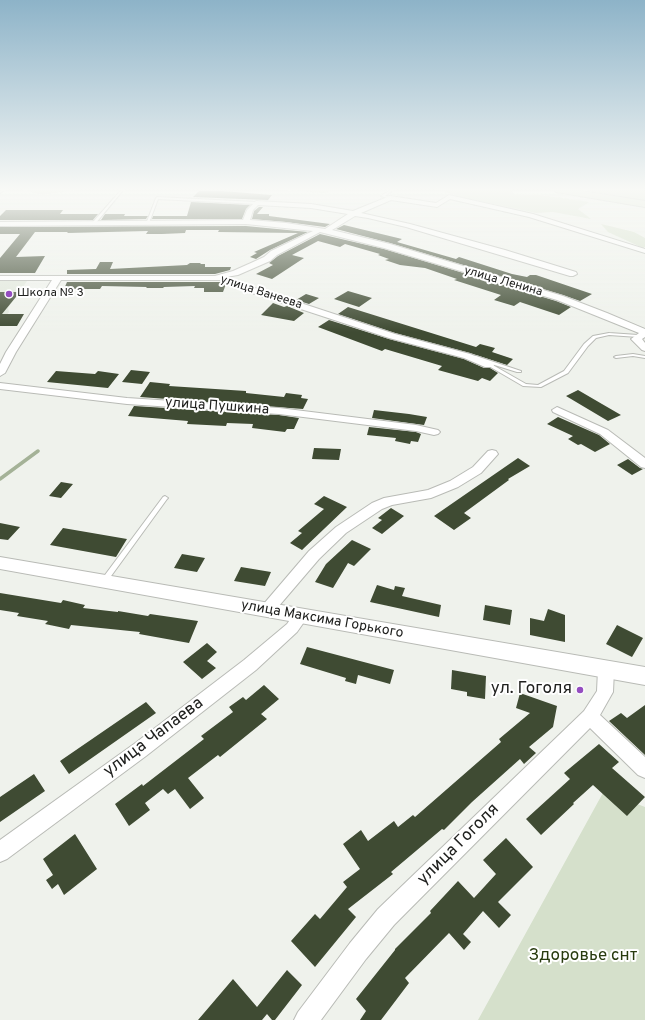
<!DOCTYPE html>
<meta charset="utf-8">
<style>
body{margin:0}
canvas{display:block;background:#eff2ec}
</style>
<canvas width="645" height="1020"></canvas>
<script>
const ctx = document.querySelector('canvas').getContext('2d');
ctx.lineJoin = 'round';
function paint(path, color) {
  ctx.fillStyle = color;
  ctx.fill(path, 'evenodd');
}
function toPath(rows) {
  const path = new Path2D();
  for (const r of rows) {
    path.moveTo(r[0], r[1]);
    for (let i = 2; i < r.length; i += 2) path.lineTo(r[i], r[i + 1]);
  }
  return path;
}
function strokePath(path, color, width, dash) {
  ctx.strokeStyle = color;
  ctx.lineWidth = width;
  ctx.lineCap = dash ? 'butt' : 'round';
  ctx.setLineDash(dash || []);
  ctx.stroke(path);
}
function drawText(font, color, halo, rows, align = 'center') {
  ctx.font = font + ' Overpass,sans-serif';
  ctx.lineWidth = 4;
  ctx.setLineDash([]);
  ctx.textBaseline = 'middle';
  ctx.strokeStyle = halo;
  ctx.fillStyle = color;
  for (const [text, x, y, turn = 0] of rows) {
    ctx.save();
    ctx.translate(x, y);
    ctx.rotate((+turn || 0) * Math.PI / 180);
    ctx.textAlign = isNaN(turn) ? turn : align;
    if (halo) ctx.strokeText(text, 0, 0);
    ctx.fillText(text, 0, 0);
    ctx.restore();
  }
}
paint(toPath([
 [0,281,27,281,8,308,9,312,0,325]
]), '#e1e8dc');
paint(toPath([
 [20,189,81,189,43,195],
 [275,189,340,189,324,193],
 [436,189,509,189,514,194,541,195,589,202,578,209,591,219,553,212,536,213,460,197],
 [580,189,645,189,645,201,588,191],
 [601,224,634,232,645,238,645,247,643,248,608,232],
 [604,791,645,807,645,1020,478,1020]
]), '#d5e0cb');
strokePath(toPath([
 [0,479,38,451]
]), '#a4b297', 3.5);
paint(toPath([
 [199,191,222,191,272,195,268,200,193,197],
 [191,202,250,205,246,209,242,219,152,219,153,216,187,216],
 [259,207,263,207,257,214,269,214,269,216,330,224,325,227,286,222,252,219,254,211],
 [6,210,63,210,60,214,98,214,93,220,0,220,0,216],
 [105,214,125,214,124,216,148,216,146,219,101,220],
 [344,225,402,239,397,242,456,259,459,257,512,274,527,277,530,275,536,275,592,294,580,301,563,295,390,243,336,229],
 [246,226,308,232,270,250,256,259,250,257,257,253,254,252,298,233,218,232,219,230,186,230,185,233,162,234,146,234,148,231,67,233,68,232,35,232,16,257,45,256,35,273,0,273,0,258,20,234,0,234,0,227],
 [320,234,384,249,556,301,571,307,559,315,520,302,514,306,494,300,501,295,454,280,457,279,425,268,400,265,385,260,389,259,378,255,380,254,345,244,340,247,318,241,292,255,304,258,272,279,256,274,273,265,269,263,278,256],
 [100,262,113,262,110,269,187,265,190,263,201,263,200,264,205,264,205,267,231,267,230,270,215,274,67,274,67,270,96,269],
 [67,282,220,282,226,284,223,292,204,292,204,288,194,288,195,286,164,287,163,288,146,288,147,287,102,286,100,289,64,289],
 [348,291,372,298,359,307,334,299],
 [0,292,20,292,2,314,24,314,17,326,0,326],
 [306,294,319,298,309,304,296,300],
 [273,303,284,307,287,306,304,313,294,321,261,315],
 [348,307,476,347,480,344,495,348,492,352,513,359,507,365,470,353,395,333,338,314],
 [329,320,389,339,464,359,484,368,490,368,498,373,490,381,482,378,478,381,438,370,442,366,385,349,382,351,318,327],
 [131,370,150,372,142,384,122,382],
 [56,371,95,374,98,371,119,374,108,388,47,382],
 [150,382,170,384,169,386,246,391,246,393,284,397,286,393,302,395,301,398,308,399,303,409,140,397],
 [578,390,602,404,621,415,608,421,566,396],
 [134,406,279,415,299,418,294,429,287,429,285,432,252,428,253,424,227,423,226,426,187,424,188,421,128,416],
 [374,410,409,414,427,417,424,425,372,418],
 [558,417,599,435,610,444,595,452,581,444,578,445,568,439,573,436,547,424],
 [369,427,416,432,421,434,418,442,411,441,410,444,395,441,396,438,367,435],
 [314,448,341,449,339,460,312,459],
 [518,458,530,466,508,479,509,480,464,513,471,518,454,530,434,516],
 [628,459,640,468,643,469,632,475,617,465],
 [61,482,73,484,61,498,49,496],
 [324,496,347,507,302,550,290,543,302,533,298,531,324,509,314,504],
 [391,508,404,516,382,534,372,528,382,520,378,518],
 [0,523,20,527,8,540,0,539],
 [63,528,127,539,116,557,50,545],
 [352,540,371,549,354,566,348,563,333,588,315,582,326,564],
 [182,554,205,558,197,572,174,568],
 [241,567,271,572,265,586,234,581],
 [377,585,394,590,395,586,405,588,402,596,441,605,439,617,370,602],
 [0,593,61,603,63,600,85,605,83,608,118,612,118,611,148,616,150,614,198,621,189,643,139,634,140,632,71,625,69,629,45,624,48,621,17,616,19,613,0,610],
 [485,605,512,610,510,625,483,620],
 [548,609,565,615,565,642,530,635,530,618,544,621],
 [617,625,643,638,632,657,606,644],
 [207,643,217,652,207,661,216,668,202,679,183,662],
 [307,647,394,670,390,684,358,675,356,684,345,681,346,678,300,664],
 [452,670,486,676,485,699,467,696,467,692,451,689],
 [264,685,279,699,261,714,267,719,220,757,218,755,188,778,204,798,190,809,175,789,168,794,163,789,145,803,150,810,129,826,115,804,142,784,143,786,204,739,201,736,233,712,229,707,243,697,246,700],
 [520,693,557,706,553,727,529,747,536,753,524,764,520,759,472,802,444,830,442,829,391,872,393,874,348,909,356,917,315,967,291,941,315,914,320,919,347,887,343,882,360,869,343,844,361,830,368,841,394,821,398,827,413,815,415,817,501,742,499,739,530,713,516,708],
 [146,702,156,713,69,774,60,761],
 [645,705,645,755,609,721,621,713,627,718],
 [599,744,619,762,612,768,645,797,627,816,593,785,573,803,574,804,541,835,526,819,570,779,564,773],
 [34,774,45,791,0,822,0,797],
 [75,834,97,869,64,895,58,884,52,889,46,880,53,875,43,859],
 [506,838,533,867,498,902,511,915,499,928,483,911,463,934,471,942,464,950,449,933,405,978,409,983,381,1020,360,1020,366,1011,356,999,395,950,395,949,431,913,430,911,458,881,474,898,496,874,483,860],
 [287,970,302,985,275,1020,272,1020,267,1014,262,1020,198,1020,233,979,257,1007]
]), '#3f4b33');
const service = toPath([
 [3,189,5,189,0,193,0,191,3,189],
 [122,189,124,189,95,224,93,224,93,222,122,189],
 [392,189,395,189,385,196,391,197,391,199,381,196,392,189],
 [157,197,256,202,258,203,256,204,158,199,149,223,146,224,156,198,157,197],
 [609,333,638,335,640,336,638,337,609,335,596,338,588,346,568,373,541,387,523,386,487,365,487,364,491,364,526,384,538,385,564,371,584,344,593,336,609,333],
 [633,354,645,356,645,358,633,356,616,358,614,357,616,356,633,354],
 [472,356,476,356,521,371,521,372,517,372,472,358,472,356],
 [165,496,168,498,167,499,106,583,102,583,101,581,102,579,163,497,165,496]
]);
const minor = toPath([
 [449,195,533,214,645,249,645,253,529,217,450,199,437,207,391,200,361,213,410,224,505,250,576,272,577,274,573,276,570,276,406,227,368,218,355,216,332,230,390,244,563,296,607,313,645,329,645,337,642,339,645,343,645,351,642,350,631,339,639,333,557,300,384,248,320,232,277,255,270,261,238,275,226,277,252,287,395,334,470,354,493,363,494,365,493,367,485,367,464,358,389,338,246,291,220,280,61,280,16,352,5,373,0,376,0,364,6,352,52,280,0,280,0,276,215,276,233,271,251,263,264,257,271,251,313,231,246,224,0,226,0,222,243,220,247,210,256,201,311,204,353,211,390,196,436,203,449,195],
 [258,205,311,208,348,214,325,229,286,223,250,220,253,210,258,205],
 [0,383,127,398,279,408,416,425,438,430,440,432,438,434,434,435,416,431,279,414,127,404,0,389,0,383],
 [557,407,608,430,645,458,645,468,641,467,600,434,553,412,552,410,557,407],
 [492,450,496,451,498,454,481,473,458,487,431,498,392,505,382,509,346,533,319,559,272,614,267,616,262,614,259,610,262,606,309,551,336,527,372,503,384,498,428,490,450,481,473,467,488,451,492,450],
 [301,609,306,611,309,615,297,632,256,670,146,756,7,859,0,862,0,840,134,744,244,660,287,624,296,611,301,609],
 [606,663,612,665,614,670,613,692,600,715,645,757,645,778,638,775,590,728,394,925,366,959,321,1020,294,1020,298,1012,350,943,378,909,584,711,597,691,598,670,600,665,606,663]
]);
const tertiary = toPath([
 [0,557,645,667,645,685,0,569,0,557]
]);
const secondary = toPath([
 [552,189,570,189,645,201,645,207,556,192,552,189]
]);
strokePath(service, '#b9bbb6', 2);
strokePath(minor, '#b9bbb6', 2);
strokePath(tertiary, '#b9bbb6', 2);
strokePath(secondary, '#b9bbb6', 2);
paint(service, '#fff');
paint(minor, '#fff');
paint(tertiary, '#fff');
paint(secondary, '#dae4d0');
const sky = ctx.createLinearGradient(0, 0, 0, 332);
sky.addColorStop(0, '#8db3c8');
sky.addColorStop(0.57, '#f8f9f6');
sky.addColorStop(1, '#f8f9f600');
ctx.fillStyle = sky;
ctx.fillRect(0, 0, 645, 332);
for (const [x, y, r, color] of [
 [9,294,4,"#944dc0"],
 [580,690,4,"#944dc0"]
]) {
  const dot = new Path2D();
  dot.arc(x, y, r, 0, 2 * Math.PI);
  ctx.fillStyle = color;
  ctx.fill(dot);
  strokePath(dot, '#fff', 1.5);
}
drawText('12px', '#20211f', '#fff', [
 ["улица Ленина",503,282,16],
 ["улица Ванеева",261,293,18]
]);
drawText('12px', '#20211f', '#fff', [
 ["Школа № 3",17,294]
], 'left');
drawText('14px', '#20211f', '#fff', [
 ["улица Пушкина",217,407,4],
 ["улица Максима Горького",322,620,10]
]);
drawText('17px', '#20211f', '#fff', [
 ["ул. Гоголя",572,690]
], 'right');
drawText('17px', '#20211f', '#fff', [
 ["улица Чапаева",154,738,-37],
 ["улица Гоголя",459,845,-45]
]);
drawText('17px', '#283b0f', '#fff', [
 ["Здоровье снт",583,957]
]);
</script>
